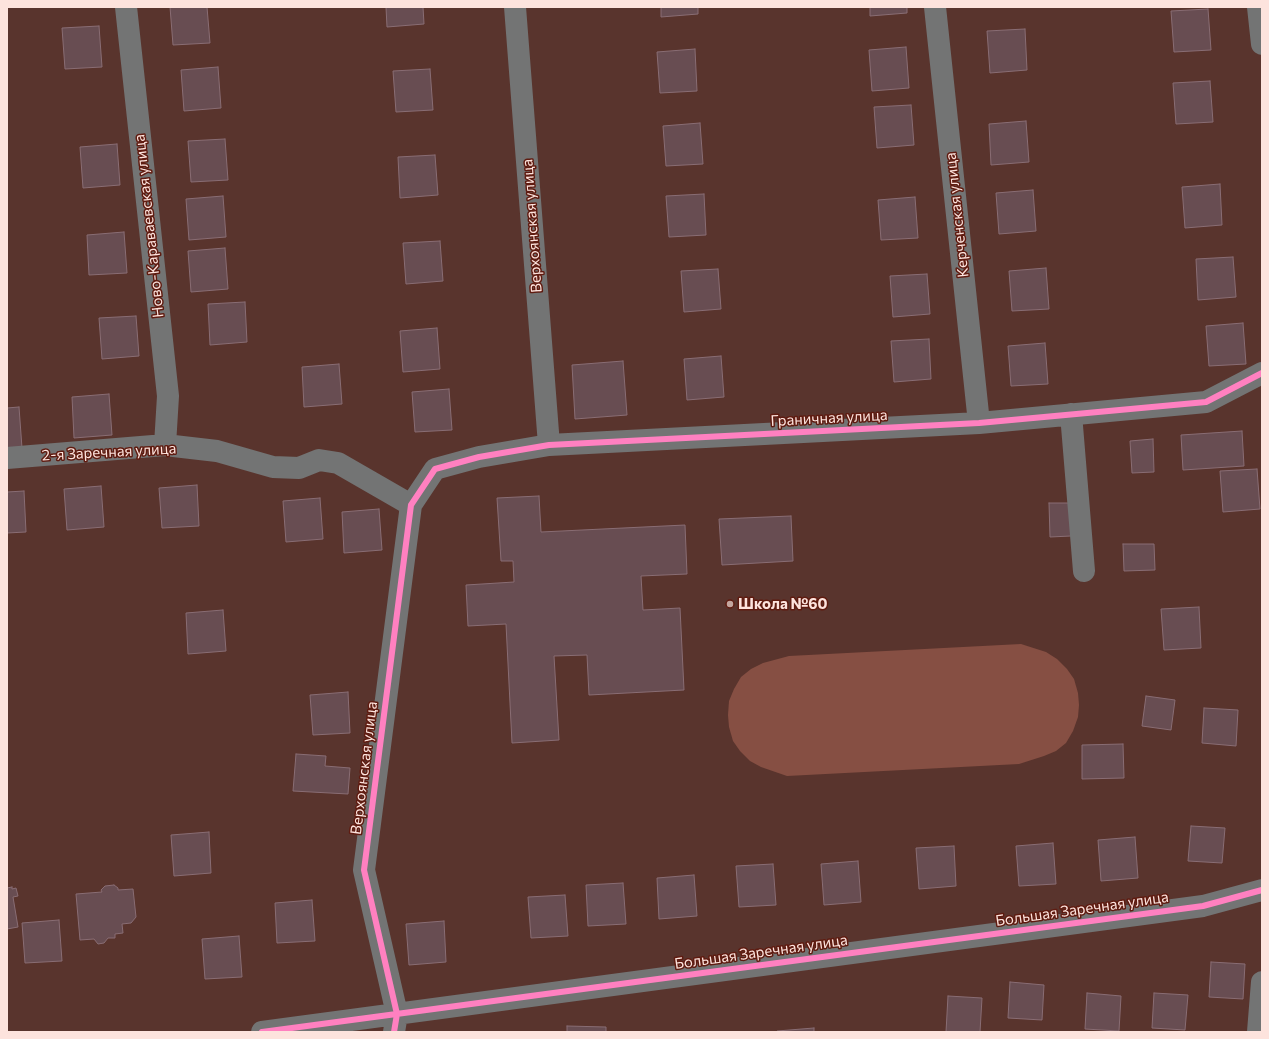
<!DOCTYPE html>
<meta charset="utf-8">
<style>
body{margin:0}
#map{position:relative;width:1269px;height:1039px;overflow:hidden;background:#59342d;font-family:Commissioner,sans-serif}
canvas{display:block}
.frame{position:absolute;inset:0;border:8px solid #fde3dd;pointer-events:none}
</style>
<div id="map">
<canvas width="1269" height="1039"></canvas>
<div class="frame"></div>
</div>
<script>
const ctx = document.querySelector('canvas').getContext('2d');
ctx.lineJoin = 'round';
function paint(path, color) {
  ctx.fillStyle = color;
  ctx.fill(path, 'evenodd');
}
function toPath(rows) {
  const path = new Path2D();
  for (const r of rows) {
    path.moveTo(r[0], r[1]);
    for (let i = 2; i < r.length; i += 2) path.lineTo(r[i], r[i + 1]);
  }
  return path;
}
function strokePath(path, color, width, dash) {
  ctx.strokeStyle = color;
  ctx.lineWidth = width;
  ctx.lineCap = dash ? 'butt' : 'round';
  ctx.setLineDash(dash || []);
  ctx.stroke(path);
}
function drawText(font, color, halo, rows, align = 'center') {
  ctx.font = font + ' Commissioner,sans-serif';
  ctx.lineWidth = 3;
  ctx.setLineDash([]);
  ctx.textBaseline = 'middle';
  ctx.strokeStyle = halo;
  ctx.fillStyle = color;
  for (const [text, x, y, turn = 0] of rows) {
    ctx.save();
    ctx.translate(x, y);
    ctx.rotate((+turn || 0) * Math.PI / 180);
    ctx.textAlign = isNaN(turn) ? turn : align;
    if (halo) ctx.strokeText(text, 0, 0);
    ctx.fillText(text, 0, 0);
    ctx.restore();
  }
}
paint(toPath([
 [1021,644,1046,652,1057,659,1067,669,1074,679,1078,693,1079,705,1078,717,1073,731,1066,743,1056,751,1044,756,1019,764,787,776,761,767,750,761,740,751,733,741,729,727,728,715,729,701,734,689,741,677,751,669,763,663,789,656]
]), '#864f43');
const building = toPath([
 [170,7,207,7,210,43,173,45,170,7],
 [386,7,423,7,424,24,387,27,386,7],
 [661,7,698,7,698,14,661,17,661,7],
 [870,7,907,7,907,13,870,16,870,7],
 [1208,9,1211,50,1174,52,1171,11,1208,9],
 [99,26,102,67,65,69,62,28,99,26],
 [1025,29,1027,70,990,73,987,31,1025,29],
 [906,47,909,88,872,91,869,50,906,47],
 [695,49,697,91,660,93,657,52,695,49],
 [218,67,221,108,184,111,181,70,218,67],
 [430,69,433,110,396,112,393,71,430,69],
 [1210,81,1213,122,1176,124,1173,83,1210,81],
 [911,105,914,145,877,148,874,107,911,105],
 [1026,121,1029,162,991,165,989,124,1026,121],
 [700,123,703,164,666,166,663,126,700,123],
 [225,139,228,180,191,182,188,141,225,139],
 [117,144,120,185,83,188,80,147,117,144],
 [435,155,438,195,400,198,398,157,435,155],
 [1220,184,1222,225,1185,228,1182,187,1220,184],
 [1033,190,1036,231,999,234,996,193,1033,190],
 [704,194,706,235,669,237,666,196,704,194],
 [223,196,226,237,189,240,186,199,223,196],
 [915,197,918,238,881,240,878,200,915,197],
 [124,232,127,273,89,275,87,235,124,232],
 [440,241,443,281,406,284,403,243,440,241],
 [225,248,228,289,191,292,188,251,225,248],
 [1233,257,1236,297,1198,300,1196,259,1233,257],
 [1046,268,1049,309,1012,311,1009,271,1046,268],
 [718,269,721,309,684,312,681,271,718,269],
 [927,274,930,314,893,317,890,276,927,274],
 [245,302,247,342,210,345,208,304,245,302],
 [136,316,139,356,102,359,99,318,136,316],
 [1243,323,1246,364,1209,366,1206,326,1243,323],
 [437,328,440,369,403,372,400,331,437,328],
 [929,339,931,379,894,382,891,341,929,339],
 [1045,343,1048,384,1011,386,1008,346,1045,343],
 [721,356,724,397,687,400,684,359,721,356],
 [623,361,627,415,575,419,572,365,623,361],
 [339,364,342,404,304,407,302,367,339,364],
 [449,389,452,430,415,432,412,392,449,389],
 [109,394,112,435,74,438,72,397,109,394],
 [19,407,22,448,7,449,7,408,19,407],
 [1242,431,1244,466,1183,470,1181,435,1242,431],
 [1153,439,1154,472,1132,473,1130,441,1153,439],
 [1257,469,1260,509,1223,512,1220,471,1257,469],
 [197,485,199,526,162,528,159,488,197,485],
 [101,486,104,527,67,530,64,489,101,486],
 [24,491,26,532,7,533,7,492,24,491],
 [539,496,541,532,685,525,687,574,641,576,643,610,680,608,684,690,589,695,587,655,554,656,559,740,512,743,506,624,468,626,466,585,514,582,513,561,501,561,497,498,539,496],
 [320,498,323,539,286,542,283,501,320,498],
 [1049,503,1071,503,1071,536,1050,537,1049,503],
 [379,509,382,550,344,553,342,512,379,509],
 [791,516,793,561,722,565,719,519,791,516],
 [1123,544,1154,544,1155,570,1124,571,1123,544],
 [1199,607,1201,648,1164,650,1161,609,1199,607],
 [223,610,226,651,188,654,186,613,223,610],
 [348,692,350,733,313,735,310,695,348,692],
 [1146,696,1175,700,1171,730,1142,726,1146,696],
 [1204,708,1238,710,1236,746,1202,743,1204,708],
 [1123,744,1124,778,1082,779,1082,745,1123,744],
 [296,754,326,756,325,766,350,768,348,794,293,791,296,754],
 [1191,826,1225,828,1222,863,1188,861,1191,826],
 [209,832,211,873,174,876,171,835,209,832],
 [1135,837,1138,878,1101,881,1098,840,1135,837],
 [1053,843,1056,884,1019,886,1016,846,1053,843],
 [954,846,956,886,919,889,916,848,954,846],
 [858,861,861,902,824,905,821,864,858,861],
 [773,864,776,905,739,907,736,866,773,864],
 [694,875,697,916,659,919,657,878,694,875],
 [623,883,626,924,588,926,586,885,623,883],
 [114,885,118,888,118,890,133,889,136,917,131,923,122,924,123,933,115,934,115,938,108,938,104,943,98,944,94,939,80,940,76,894,102,892,101,890,105,886,114,885],
 [12,887,12,889,16,888,18,896,13,897,18,927,7,929,7,888,12,887],
 [565,895,568,936,531,938,528,897,565,895],
 [312,900,315,941,277,943,275,903,312,900],
 [59,920,62,961,25,963,22,923,59,920],
 [444,921,446,962,409,965,406,924,444,921],
 [239,936,242,977,205,979,202,939,239,936],
 [1211,962,1245,964,1243,999,1209,997,1211,962],
 [1010,982,1044,985,1042,1020,1008,1018,1010,982],
 [1087,993,1121,996,1119,1031,1085,1029,1087,993],
 [1154,993,1188,995,1185,1030,1152,1028,1154,993],
 [948,996,982,998,980,1032,946,1032,948,996],
 [567,1026,606,1027,606,1032,567,1032,567,1026],
 [814,1028,814,1032,777,1032,777,1031,814,1028]
]);
paint(building, '#684d52');
strokePath(building, '#896d74', 1);
strokePath(toPath([
 [126,7,168,396,165,445],
 [515,7,549,445],
 [935,7,979,423],
 [1258,7,1262,44],
 [1071,414,1084,571],
 [7,458,165,445,217,451,273,467,299,468,319,460,338,463,411,505],
 [262,1032,1203,906,1262,890],
 [394,1032,397,1014,364,870,411,505,435,469,479,457,549,445,979,423,1206,402,1262,373],
 [1258,1032,1262,982]
]), '#737474', 22);
strokePath(toPath([
 [262,1032,1203,906,1262,890],
 [394,1032,397,1014,364,870,411,505,435,469,479,457,549,445,979,423,1206,402,1262,373]
]), '#ff80c0', 6);
for (const [x, y, r, color] of [
 [730,604,4,"#c4a69f"]
]) {
  const dot = new Path2D();
  dot.arc(x, y, r, 0, 2 * Math.PI);
  ctx.fillStyle = color;
  ctx.fill(dot);
  strokePath(dot, '#5f1b10', 1.5);
}
drawText('15px', '#fde3dd', '#5f1b10', [
 ["Керченская улица",957,215,-96],
 ["Ново-Караваевская улица",149,226,-96],
 ["Верхоянская улица",532,226,-94],
 ["Граничная улица",829,418,-3],
 ["2-я Заречная улица",109,452,-3],
 ["Верхоянская улица",364,768,-83],
 ["Большая Заречная улица",1082,909,-8],
 ["Большая Заречная улица",761,952,-8]
]);
drawText('bold 15px', '#fde3dd', '#5f1b10', [
 ["Школа №60",738,604]
], 'left');
</script>
